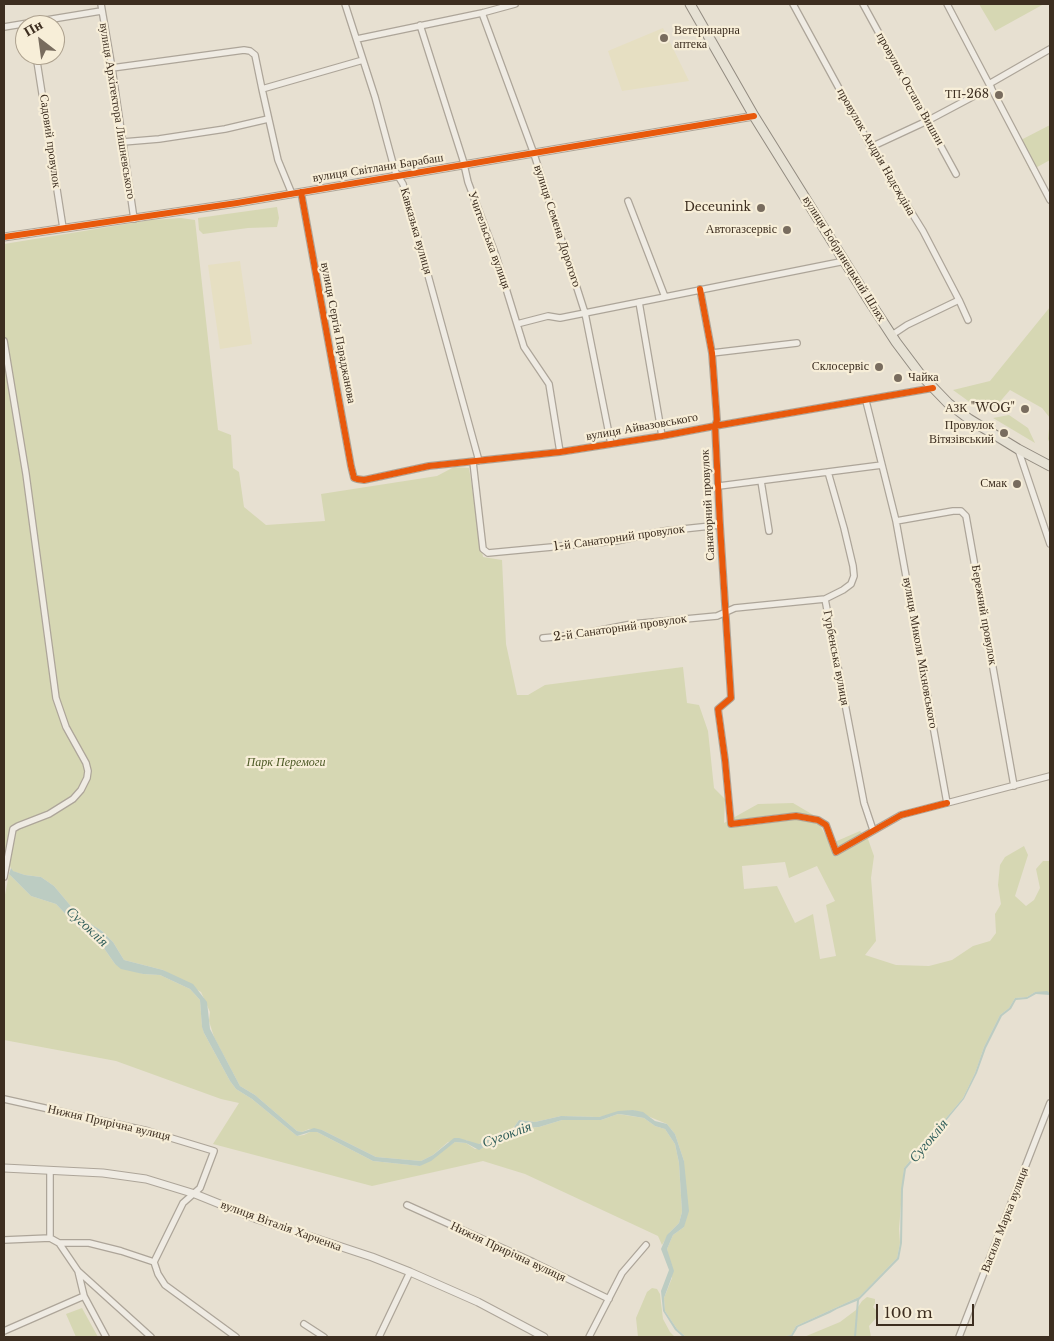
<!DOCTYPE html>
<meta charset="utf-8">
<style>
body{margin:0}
#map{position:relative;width:1054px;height:1341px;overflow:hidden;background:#e7e0d1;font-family:"Libre Baskerville",serif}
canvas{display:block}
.frame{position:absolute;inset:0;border:5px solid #3d2e20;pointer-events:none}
.north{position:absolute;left:15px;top:15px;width:50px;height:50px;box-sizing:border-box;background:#f7eed8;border:1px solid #ada18e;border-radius:50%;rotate:330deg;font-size:14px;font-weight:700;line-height:20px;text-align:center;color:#3d2e20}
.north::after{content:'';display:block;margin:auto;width:18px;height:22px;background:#786c5e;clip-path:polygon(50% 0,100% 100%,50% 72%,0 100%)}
.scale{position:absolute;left:876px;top:1304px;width:98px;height:22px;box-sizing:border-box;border:2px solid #3d2e20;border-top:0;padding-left:6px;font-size:15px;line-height:18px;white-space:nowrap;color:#3d2e20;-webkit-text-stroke:4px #f7eed8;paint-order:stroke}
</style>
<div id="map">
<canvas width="1054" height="1341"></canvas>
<div class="frame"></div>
<div class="north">Пн</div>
<div class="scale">100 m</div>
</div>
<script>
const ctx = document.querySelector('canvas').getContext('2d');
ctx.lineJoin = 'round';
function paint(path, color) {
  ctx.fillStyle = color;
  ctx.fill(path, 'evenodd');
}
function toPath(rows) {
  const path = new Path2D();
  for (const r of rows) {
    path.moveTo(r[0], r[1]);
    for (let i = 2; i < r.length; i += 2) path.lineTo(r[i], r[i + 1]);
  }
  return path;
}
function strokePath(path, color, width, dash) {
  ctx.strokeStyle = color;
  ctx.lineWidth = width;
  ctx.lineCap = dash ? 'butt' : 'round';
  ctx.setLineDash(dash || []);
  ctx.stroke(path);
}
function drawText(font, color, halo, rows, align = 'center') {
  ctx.font = font + ' "Libre Baskerville",serif';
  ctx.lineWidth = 4.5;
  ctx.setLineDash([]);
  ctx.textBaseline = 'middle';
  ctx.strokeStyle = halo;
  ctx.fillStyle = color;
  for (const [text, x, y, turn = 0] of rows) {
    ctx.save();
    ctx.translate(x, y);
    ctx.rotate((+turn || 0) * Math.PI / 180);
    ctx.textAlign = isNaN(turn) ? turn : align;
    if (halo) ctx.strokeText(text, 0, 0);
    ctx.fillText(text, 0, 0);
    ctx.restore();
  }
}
paint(toPath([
 [663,28,689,81,622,91,608,51],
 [240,261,252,344,220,349,208,265]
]), '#e6dfc2');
paint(toPath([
 [979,4,1044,4,995,31],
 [1050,125,1050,160,1030,171,1017,142],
 [277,207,279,218,277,227,248,228,203,234,199,230,198,218],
 [181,218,195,220,218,430,231,435,233,468,239,472,244,507,266,525,325,521,321,494,437,476,454,467,469,468,483,557,502,560,506,644,517,695,528,695,545,685,683,667,687,703,699,705,708,731,714,788,725,799,724,823,758,804,793,803,815,816,830,844,860,831,868,839,874,856,871,878,876,941,865,955,896,965,929,966,952,960,973,946,990,941,996,933,995,914,1001,904,998,885,1000,865,1005,857,1024,846,1028,855,1015,896,1026,906,1034,900,1040,888,1036,869,1043,861,1050,861,1050,993,1035,992,1027,997,1015,998,1009,1008,1000,1015,984,1047,975,1073,963,1098,904,1168,899,1229,900,1243,897,1258,859,1297,796,1326,791,1335,782,1337,686,1337,677,1329,665,1311,664,1298,672,1278,667,1249,673,1235,684,1227,684,1161,675,1134,667,1124,633,1110,599,1117,561,1116,535,1122,519,1120,512,1130,505,1130,488,1138,479,1144,474,1144,466,1140,448,1142,433,1155,421,1161,376,1157,322,1130,309,1129,302,1132,297,1131,255,1095,240,1086,214,1037,209,1021,210,1012,201,992,163,970,124,960,113,942,102,931,80,917,54,886,41,877,25,875,12,871,4,851,4,244,151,220],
 [785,862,789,878,817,866,835,901,826,905,836,956,820,959,813,914,795,923,777,886,744,889,742,866],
 [1050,307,1050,444,1048,439,1050,418,1042,408,1010,390,997,405,982,411,953,390,990,381],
 [1009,415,1028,428,1035,443,993,418],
 [9,874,31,896,56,904,80,929,101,944,115,964,143,974,160,975,190,989,200,1000,202,1026,204,1033,230,1081,236,1089,252,1099,297,1136,304,1135,310,1132,317,1132,373,1161,420,1166,455,1142,466,1143,475,1149,483,1148,486,1144,496,1140,509,1140,524,1128,539,1127,562,1120,601,1120,618,1114,644,1118,655,1126,665,1129,675,1144,679,1163,682,1212,679,1223,670,1232,662,1245,658,1236,525,1174,483,1161,372,1186,213,1144,239,1103,221,1099,116,1061,4,1040,4,900],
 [652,1288,657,1289,660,1294,663,1319,670,1332,675,1337,638,1337,636,1318,647,1292],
 [867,1297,875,1299,875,1303,873,1307,878,1312,878,1316,869,1326,871,1337,804,1337,840,1322,856,1310,862,1301],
 [82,1308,98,1337,76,1337,66,1314]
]), '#d6d7b3');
paint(toPath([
 [11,868,13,871,25,875,41,877,54,886,80,917,102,931,113,942,124,960,163,970,193,984,207,1002,210,1029,240,1086,255,1095,297,1131,302,1132,314,1128,322,1130,376,1157,421,1161,433,1155,454,1138,459,1138,479,1144,505,1130,512,1130,519,1120,535,1122,561,1116,599,1117,618,1111,633,1110,643,1112,655,1121,667,1124,675,1134,684,1161,689,1211,684,1227,673,1235,667,1249,674,1271,664,1298,665,1311,677,1329,686,1337,683,1337,675,1330,663,1311,661,1291,669,1270,661,1249,667,1235,679,1223,682,1212,679,1163,675,1144,665,1129,655,1126,644,1118,626,1115,618,1114,601,1120,562,1120,539,1127,524,1128,515,1138,509,1140,496,1140,479,1150,466,1143,455,1142,431,1161,420,1166,373,1161,317,1132,310,1132,297,1136,252,1099,236,1089,230,1081,204,1033,202,1027,200,1000,190,989,160,975,143,974,121,969,115,964,101,944,80,929,56,904,31,896,9,874],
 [1047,991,1050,993,1050,995,1036,994,1027,999,1016,1000,1011,1009,1002,1016,986,1048,977,1073,964,1099,906,1169,903,1189,902,1243,899,1259,859,1300,837,1309,830,1313,798,1327,792,1337,782,1337,791,1335,796,1326,859,1297,897,1258,900,1243,901,1189,904,1168,963,1098,975,1073,984,1047,1000,1015,1009,1008,1015,998,1027,997,1035,992]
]), '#bcccc2');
strokePath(toPath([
 [855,1337,858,1300]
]), '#bcccc2', 2);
const minor = toPath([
 [101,4,112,68,134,219],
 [345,4,375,97,395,171,403,184,479,461],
 [793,4,871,147,923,231,959,300,907,325,892,335],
 [863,4,956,174],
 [947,4,1050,200],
 [482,13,534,154,585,313,611,444],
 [420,25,463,160,468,182,496,256,524,347,549,384,560,452],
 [4,27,101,11],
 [357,39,482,13,515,4],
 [36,55,63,228],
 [112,68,244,50,250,51,255,55,262,89,363,60],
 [989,84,1050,49],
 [262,89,278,160,292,194],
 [123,142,159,139,225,129,268,119],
 [871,147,927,121,991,87],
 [301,192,351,466,354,478,357,479,364,480,429,466,560,452,662,436,715,426,933,388],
 [628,201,665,297],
 [700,289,712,353,717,420,715,426,720,525,731,698,718,709,725,760,731,824,796,816,818,820,826,825,836,852,901,815,947,803],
 [959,300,968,320],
 [639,302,662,436],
 [517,324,548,316,560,318,845,261],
 [4,341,26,474,56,698,66,727,86,763,88,771,87,778,81,790,73,799,49,814,18,826,13,829,4,877],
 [712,353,797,343],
 [866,401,896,521,947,803,1050,776],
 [1018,449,1050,544],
 [473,462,483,549,488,553,616,541,664,531,720,525],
 [828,472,844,528,853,566,854,576,851,584,843,590,825,599,864,803,873,830],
 [761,481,769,531],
 [719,486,882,465],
 [896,521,953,511,961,511,966,516,1014,786],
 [543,638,575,635,632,624,717,616,735,608,825,599],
 [4,1099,148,1131,214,1151,200,1188,183,1203,154,1262],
 [50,1170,50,1238],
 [407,1205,533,1262,609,1299],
 [4,1240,50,1238,59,1243,89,1243,121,1251,154,1262],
 [59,1243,78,1271,151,1337],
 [154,1262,158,1274,165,1285,236,1337],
 [78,1271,84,1296,106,1337],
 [304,1324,324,1337],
 [4,1331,84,1296],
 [379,1337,410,1272],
 [589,1337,622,1273,646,1245],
 [959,1337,1050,1103]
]);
const tertiary = toPath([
 [4,237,237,203,754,116],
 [4,1168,103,1173,146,1179,195,1194,257,1219,372,1257,410,1272,478,1302,544,1337]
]);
const primary = toPath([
 [690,4,754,116,868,299,896,342,920,374,948,403,969,419,1018,449,1050,466]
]);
strokePath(minor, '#ada599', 8);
strokePath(tertiary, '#ada599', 9);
strokePath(primary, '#928b80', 11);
strokePath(minor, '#efebe3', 5.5);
strokePath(tertiary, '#efebe3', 7);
strokePath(primary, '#e6e1d4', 9);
strokePath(toPath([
 [301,192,351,466,354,478,357,479,364,480,429,466,560,452,662,436,715,426,933,388],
 [4,237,237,203,754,116],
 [700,289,712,353,717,420,715,426,720,525,731,698,718,709,725,760,731,824,796,816,818,820,826,825,836,852,901,815,947,803]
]), '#e8590c', 6);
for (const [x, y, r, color] of [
 [664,38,5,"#786c5e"],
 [999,95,5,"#786c5e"],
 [761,208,5,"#786c5e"],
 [787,230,5,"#786c5e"],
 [879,367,5,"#786c5e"],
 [898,378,5,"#786c5e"],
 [1025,409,5,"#786c5e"],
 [1004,433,5,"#786c5e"],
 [1017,484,5,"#786c5e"]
]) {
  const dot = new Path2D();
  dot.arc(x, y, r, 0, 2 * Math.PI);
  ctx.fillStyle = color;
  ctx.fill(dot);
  strokePath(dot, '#f7eed8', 2);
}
drawText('12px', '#3d2e20', '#f7eed8', [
 ["Ветеринарна",674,31,"left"],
 ["аптека",674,45,"left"],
 ["ТП-268",989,95],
 ["Deceunink",751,208],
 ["Автогазсервіс",777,230],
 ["Склосервіс",869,367],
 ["Чайка",908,378,"left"],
 ["АЗК \"WOG\"",1015,409],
 ["Провулок",994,426],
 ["Вітязівський",994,440],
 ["Смак",1007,484]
], 'right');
drawText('12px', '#3d2e20', '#f7eed8', [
 ["провулок Остапа Вишни",910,89,61],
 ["вулиця Архітектора Лишневського",117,111,81],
 ["Садовий провулок",50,141,82],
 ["провулок Андрія Надєждіна",876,152,60],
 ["вулиця Світлани Барабаш",378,168,-9],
 ["вулиця Семена Дорогого",557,226,72],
 ["Кавказька вулиця",416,231,74],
 ["Учительська вулиця",489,240,70],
 ["вулиця Бобринецький Шлях",844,259,58],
 ["вулиця Сергія Параджанова",338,333,79],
 ["вулиця Айвазовського",642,427,-10],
 ["Санаторний провулок",708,505,-93],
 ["1-й Санаторний провулок",619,538,-8],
 ["Бережний провулок",984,615,80],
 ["2-й Санаторний провулок",620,628,-8],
 ["вулиця Миколи Міхновського",920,653,80],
 ["Гурбенська вулиця",836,658,79],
 ["Нижня Прирічна вулиця",109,1123,13],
 ["Василя Марка вулиця",1005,1220,-69],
 ["вулиця Віталія Харченка",281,1226,20],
 ["Нижня Прирічна вулиця",508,1252,25]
]);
drawText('italic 12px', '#4d5a26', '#f7eed8', [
 ["Парк Перемоги",286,763]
]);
drawText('italic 14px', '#2f5d5a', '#f7eed8', [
 ["Сугоклія",87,927,43],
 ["Сугоклія",507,1135,-20],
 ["Сугоклія",929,1141,-50]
]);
</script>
